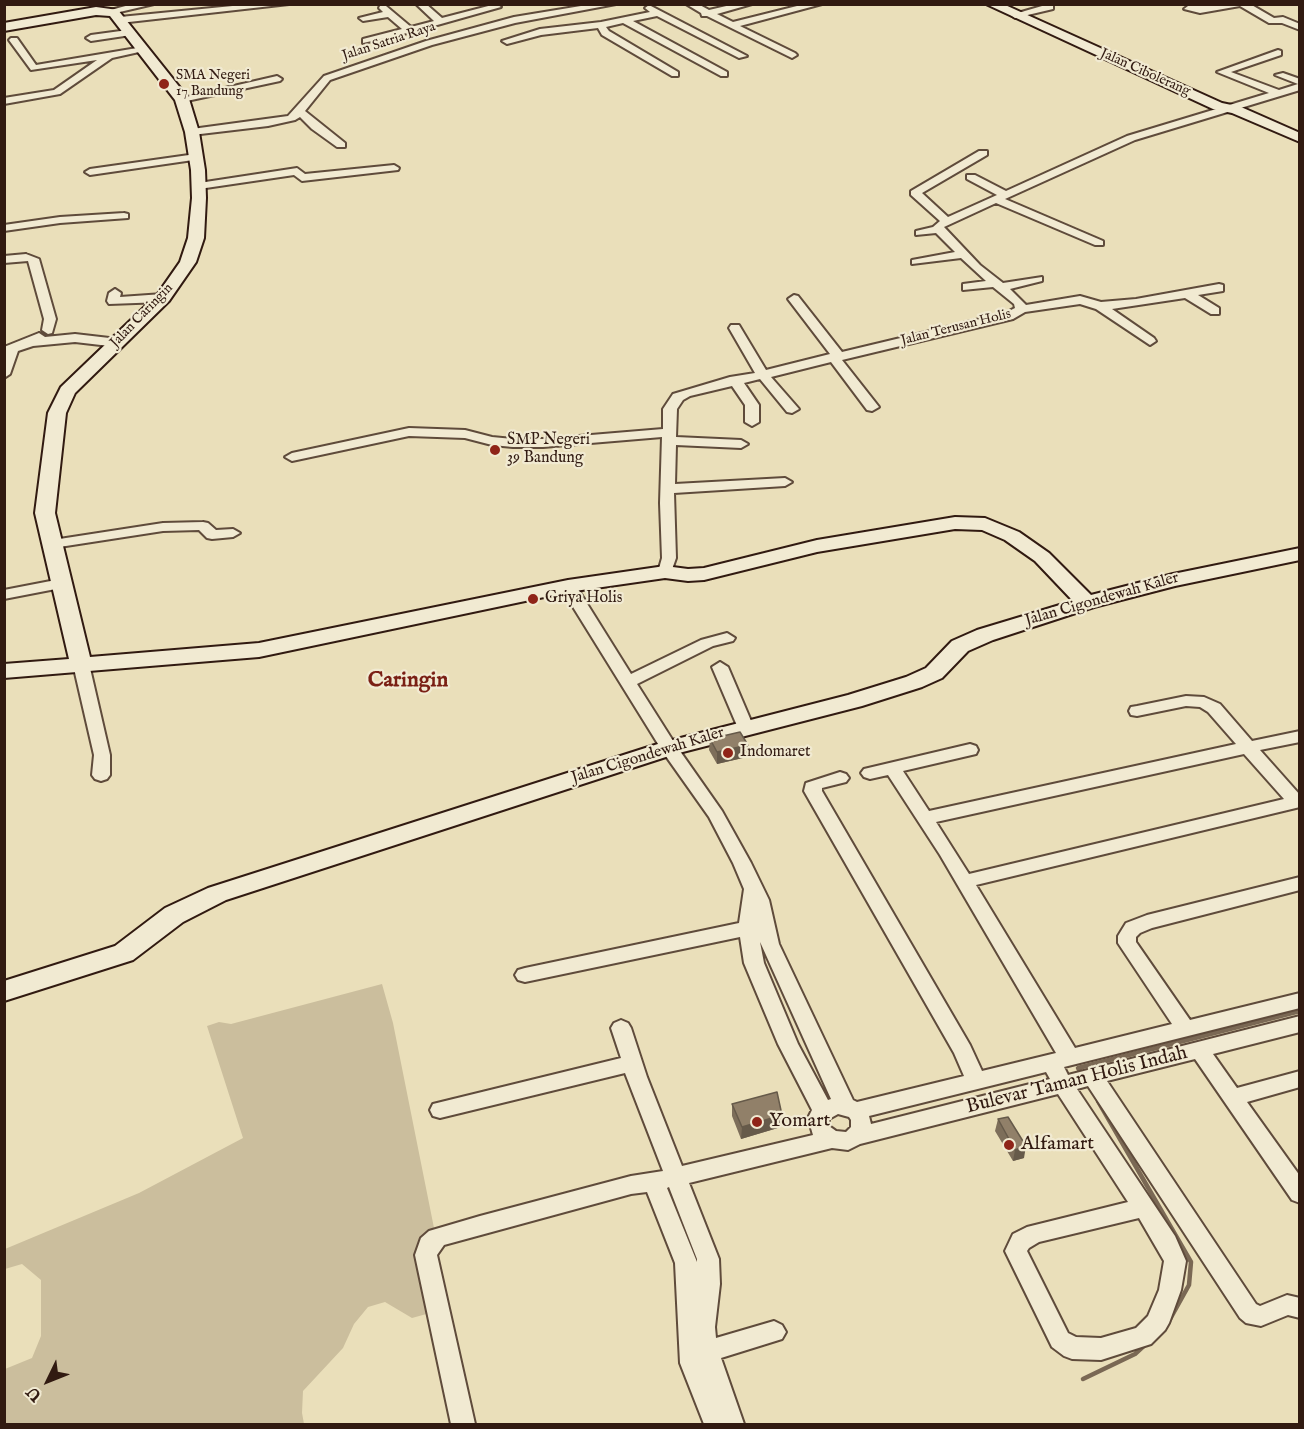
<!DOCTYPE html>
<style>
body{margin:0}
#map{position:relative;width:1304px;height:1429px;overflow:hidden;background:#eadfba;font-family:"IM FELL English",serif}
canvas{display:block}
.frame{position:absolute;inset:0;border:6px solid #311a11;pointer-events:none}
.north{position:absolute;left:18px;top:1351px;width:60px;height:60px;-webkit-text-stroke:4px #f1ead2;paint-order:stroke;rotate:227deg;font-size:16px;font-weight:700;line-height:24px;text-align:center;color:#311a11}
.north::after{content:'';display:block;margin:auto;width:21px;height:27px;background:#311a11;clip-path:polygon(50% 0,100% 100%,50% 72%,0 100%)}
</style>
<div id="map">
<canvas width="1304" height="1429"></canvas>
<div class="frame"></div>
<div class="north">U</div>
</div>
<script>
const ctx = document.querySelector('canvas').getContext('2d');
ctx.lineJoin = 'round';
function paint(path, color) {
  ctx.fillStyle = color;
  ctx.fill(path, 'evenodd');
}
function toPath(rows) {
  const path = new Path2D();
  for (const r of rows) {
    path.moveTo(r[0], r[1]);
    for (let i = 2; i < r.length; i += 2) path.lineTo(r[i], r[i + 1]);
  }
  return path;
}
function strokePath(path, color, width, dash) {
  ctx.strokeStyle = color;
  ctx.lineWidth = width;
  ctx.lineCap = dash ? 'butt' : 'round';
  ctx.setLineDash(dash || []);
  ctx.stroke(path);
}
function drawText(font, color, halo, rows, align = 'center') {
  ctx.font = font + ' "IM FELL English",serif';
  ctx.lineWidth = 4.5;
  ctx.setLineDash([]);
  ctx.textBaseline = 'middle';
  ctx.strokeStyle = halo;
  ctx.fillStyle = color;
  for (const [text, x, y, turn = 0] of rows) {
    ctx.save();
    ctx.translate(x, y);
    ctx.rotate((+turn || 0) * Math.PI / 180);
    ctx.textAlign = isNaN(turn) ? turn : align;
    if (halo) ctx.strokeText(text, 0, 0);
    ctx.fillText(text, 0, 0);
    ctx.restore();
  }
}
paint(toPath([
 [382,984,393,1023,434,1228,424,1239,419,1259,419,1276,430,1313,412,1318,385,1302,368,1307,354,1324,343,1348,303,1391,302,1413,304,1424,5,1424,5,1369,32,1358,41,1336,41,1280,22,1264,5,1269,5,1249,139,1193,243,1138,207,1026,219,1022,231,1024]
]), '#cbbe9d');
strokePath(toPath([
 [1080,1071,1078,1068,1300,1011],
 [1098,1101,1191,1262,1189,1285,1169,1321],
 [1083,1379,1135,1354,1147,1343]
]), '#7a6854', 4.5);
const street = toPath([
 [133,4,154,4,111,14,107,11,133,4],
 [253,4,289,4,120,23,116,20,120,17,253,4],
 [416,4,426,4,442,18,496,4,501,7,416,31,419,34,417,36,411,36,407,33,363,43,363,39,402,29,388,17,363,21,359,18,383,12,379,8,380,6,386,6,411,27,434,21,416,4],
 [593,4,616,4,515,23,432,45,330,80,305,111,345,143,345,147,337,147,312,129,300,117,295,120,268,126,192,135,187,132,192,129,288,116,324,76,426,41,514,17,593,4],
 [686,4,698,4,709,10,735,4,752,4,717,14,733,22,805,4,822,4,740,26,795,53,797,55,792,58,707,16,702,16,701,13,686,4],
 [1049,4,1053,5,1053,9,1015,18,1011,15,1049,4],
 [1218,4,1250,4,1274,18,1283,17,1300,24,1300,30,1282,23,1269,23,1240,6,1200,13,1184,9,1188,6,1218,4],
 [649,5,747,56,739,58,657,16,633,21,727,72,727,76,721,76,623,23,606,27,609,31,678,72,678,76,672,76,602,35,598,28,541,35,507,44,502,41,540,29,601,22,650,12,645,8,649,5],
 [128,30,131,31,131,35,91,41,86,38,91,35,128,30],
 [11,38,17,38,36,65,143,47,148,50,112,58,60,94,4,104,4,98,54,90,97,60,31,70,9,40,11,38],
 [1278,50,1281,51,1281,55,1231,72,1279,90,1298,84,1275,75,1283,73,1300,79,1300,90,1135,140,1005,199,1103,241,1103,245,1095,245,996,203,944,227,980,265,1003,283,1042,277,1042,281,1010,289,1026,305,1080,296,1101,302,1136,299,1219,284,1223,285,1223,291,1198,295,1219,308,1219,314,1211,314,1185,298,1112,309,1154,338,1156,341,1150,345,1096,309,1080,304,1025,312,1013,319,842,360,879,407,872,411,867,410,831,362,771,377,799,409,792,413,787,412,760,379,744,383,759,405,759,422,752,426,745,422,745,405,732,386,690,396,683,400,677,409,676,437,741,440,748,444,741,448,676,445,675,484,785,478,792,482,785,486,674,493,676,558,670,575,665,576,658,572,662,558,660,503,662,437,543,447,513,447,492,445,465,438,409,436,292,461,285,457,292,453,409,428,465,430,492,437,513,439,543,439,663,429,663,409,673,394,730,377,755,373,729,328,731,325,739,325,766,370,830,354,788,299,794,295,798,296,842,352,1005,313,1015,308,1014,304,993,287,963,290,963,284,986,281,961,258,912,264,912,260,955,252,936,233,916,235,916,231,933,227,940,221,911,195,911,191,979,151,987,151,987,155,922,193,948,217,997,195,967,179,967,175,975,175,1006,191,1127,136,1269,93,1217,72,1278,50],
 [277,76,282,79,280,81,182,102,177,99,277,76],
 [196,154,201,157,200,159,90,175,85,172,90,169,196,154],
 [394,165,399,168,398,170,302,181,294,175,199,189,194,186,199,183,297,168,305,174,394,165],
 [124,213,128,214,128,218,60,223,4,231,4,225,60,217,124,213],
 [26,254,39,259,56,319,52,333,48,334,42,330,44,319,28,261,4,263,4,256,26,254],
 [115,289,121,293,120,297,163,294,169,298,163,302,109,304,107,301,109,293,115,289],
 [39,333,45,337,75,334,118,339,124,343,118,347,75,342,33,346,18,351,10,374,4,378,4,347,39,333],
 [203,522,208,523,216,530,233,529,240,533,233,537,212,539,207,538,199,530,163,531,53,548,46,544,53,540,163,523,203,522],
 [61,579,66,581,69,584,66,587,4,599,4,590,61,579],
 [568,581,576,586,631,674,701,640,727,633,735,638,733,641,713,646,637,684,675,744,722,811,751,863,769,900,779,944,853,1100,857,1102,964,1076,954,1053,804,791,806,783,840,772,846,774,849,778,846,782,822,788,822,791,970,1045,982,1071,1056,1053,940,855,888,775,870,779,864,777,861,773,864,769,970,744,976,746,978,750,976,754,903,771,929,811,1236,744,1208,712,1200,707,1186,706,1137,716,1131,715,1129,711,1131,707,1137,706,1186,696,1204,697,1220,704,1252,741,1300,731,1300,742,1260,750,1300,795,1300,807,976,885,1075,1048,1172,1024,1118,943,1118,936,1126,923,1147,915,1300,877,1300,890,1152,928,1140,933,1136,937,1136,942,1190,1020,1300,993,1300,1008,1064,1067,1068,1075,1300,1016,1300,1032,1213,1054,1237,1088,1300,1071,1300,1087,1247,1102,1300,1176,1300,1203,1292,1200,1195,1059,1107,1081,1256,1304,1260,1306,1287,1295,1300,1298,1300,1318,1288,1315,1261,1326,1246,1323,1240,1318,1088,1086,1077,1089,1175,1236,1186,1261,1181,1290,1169,1323,1165,1330,1151,1344,1101,1360,1072,1359,1064,1356,1052,1347,1005,1251,1013,1234,1027,1227,1128,1202,1058,1094,860,1144,848,1150,832,1148,689,1183,719,1259,720,1284,715,1327,716,1338,774,1321,782,1325,786,1332,782,1339,721,1358,744,1424,704,1424,680,1363,675,1263,647,1192,631,1194,444,1245,437,1255,475,1424,451,1424,415,1255,421,1238,429,1231,480,1216,631,1176,663,1171,625,1073,440,1118,433,1116,430,1110,433,1104,621,1058,611,1028,614,1023,621,1020,628,1023,631,1028,647,1077,682,1166,813,1135,808,1118,812,1110,778,1044,744,963,740,937,525,982,518,980,515,975,518,970,525,968,739,923,744,889,733,863,709,817,663,752,560,586,568,581],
 [1244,754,1284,799,969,874,936,822,1244,754],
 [760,942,761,944,831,1099,828,1100,798,1044,764,963,760,942],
 [1046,1072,1050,1079,871,1124,869,1116,1046,1072],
 [838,1114,849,1117,851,1120,851,1127,846,1132,836,1131,829,1126,829,1119,838,1114],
 [669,1187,697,1259,697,1262,667,1188,669,1187],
 [1139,1218,1164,1261,1159,1290,1148,1316,1136,1328,1101,1338,1076,1337,1068,1333,1027,1251,1029,1248,1039,1242,1139,1218],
 [81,659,89,664,110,755,110,775,107,779,101,781,95,779,92,775,94,755,73,664,81,659],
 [720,662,728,667,754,728,752,732,746,733,740,732,738,728,712,667,720,662]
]);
const secondary = toPath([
 [986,4,1003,4,1222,103,1241,107,1300,133,1300,142,1232,113,1213,109,986,4],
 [96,7,118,10,189,99,199,132,205,170,206,198,204,238,196,262,169,301,75,393,66,413,55,513,90,657,259,643,568,580,665,566,688,569,704,568,817,540,955,517,985,518,1019,532,1049,553,1091,595,1173,574,1300,548,1300,560,1175,586,1094,607,993,640,968,651,942,678,922,687,862,706,675,754,226,900,183,922,133,960,4,1001,4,981,115,946,165,908,208,888,661,743,848,695,906,677,926,668,952,641,977,630,1073,601,1035,561,1005,540,982,530,955,529,817,552,704,580,688,581,665,578,568,592,259,657,4,678,4,664,69,659,35,513,48,413,61,387,157,295,180,262,188,238,192,198,191,170,185,132,175,100,110,16,96,15,4,31,4,23,96,7]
]);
strokePath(street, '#5f4b3b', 4);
strokePath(secondary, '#311a11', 4);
paint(street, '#f1ead2');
paint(secondary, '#f1ead2');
paint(toPath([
 [710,739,748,745,747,757,717,764,709,750],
 [732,1104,782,1115,781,1127,741,1139,732,1116],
 [998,1119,1024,1158,1013,1161,995,1131]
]), '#7d6e5a');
paint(toPath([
 [748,745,747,757,717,764,717,752],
 [782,1115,781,1127,741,1139,742,1127],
 [1026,1146,1024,1158,1013,1161,1015,1150]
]), '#665a4a');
const building = toPath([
 [740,732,748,745,717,752,710,739,740,732],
 [777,1092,782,1115,742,1127,732,1104,777,1092],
 [1008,1117,1026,1146,1015,1150,998,1119,1008,1117]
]);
paint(building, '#918069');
strokePath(building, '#665a4a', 1.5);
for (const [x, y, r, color] of [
 [164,84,6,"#8f2418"],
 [495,450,6,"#8f2418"],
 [533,599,6,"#8f2418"],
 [728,753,6,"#8f2418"],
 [757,1122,6,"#8f2418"],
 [1009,1145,6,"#8f2418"]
]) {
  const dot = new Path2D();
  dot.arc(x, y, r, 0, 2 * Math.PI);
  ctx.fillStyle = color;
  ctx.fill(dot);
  strokePath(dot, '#f1ead2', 2);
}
drawText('14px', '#311a11', '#f1ead2', [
 ["Jalan Satria Raya",389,42,-18],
 ["Jalan Cibolerang",1145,73,24],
 ["Jalan Caringin",142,316,-46],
 ["Jalan Terusan Holis",956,328,-14]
]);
drawText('14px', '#311a11', '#f1ead2', [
 ["SMA Negeri",176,76],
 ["17 Bandung",176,92]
], 'left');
drawText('16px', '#311a11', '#f1ead2', [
 ["SMP Negeri",507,441],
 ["39 Bandung",507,459],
 ["Griya Holis",545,599],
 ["Indomaret",740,753]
], 'left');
drawText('16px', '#311a11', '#f1ead2', [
 ["Jalan Cigondewah Kaler",1102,600,-16],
 ["Jalan Cigondewah Kaler",648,756,-17]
]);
drawText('20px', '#311a11', '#f1ead2', [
 ["Bulevar Taman Holis Indah",1077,1081,-14]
]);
drawText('20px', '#311a11', '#f1ead2', [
 ["Yomart",769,1122],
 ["Alfamart",1021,1145]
], 'left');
drawText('bold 22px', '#7a1f14', '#f1ead2', [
 ["Caringin",408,681]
]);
</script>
